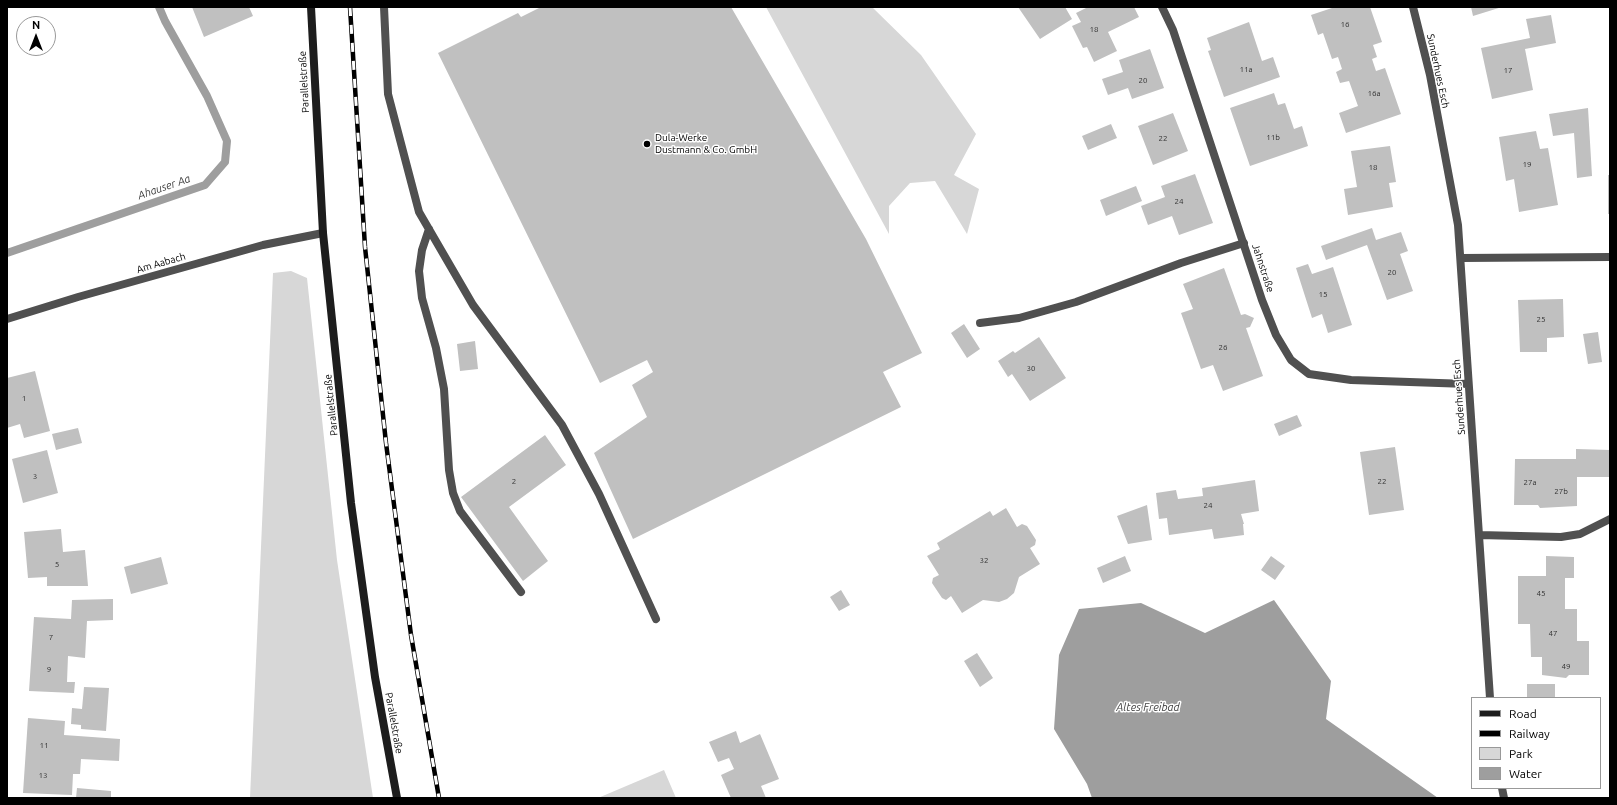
<!DOCTYPE html>
<meta charset="utf-8">
<style>
body{margin:0}
#map{position:relative;width:1617px;height:805px;overflow:hidden;background:#fff;font-family:Ubuntu,sans-serif}
canvas{display:block}
.frame{position:absolute;inset:0;border:8px solid #000;pointer-events:none}
.legend{position:absolute;left:1471px;top:697px;width:130px;height:92px;box-sizing:border-box;background:#fff;border:1px solid #999;margin:0;padding:5px 7px;list-style:none;font-size:12px;color:#000}
.legend li{display:flex;align-items:center;gap:8px;height:20px}
.legend b{width:20px;border:1px solid #999}
.north{position:absolute;left:16px;top:16px;width:40px;height:40px;box-sizing:border-box;background:#fff;border:1px solid #999;border-radius:50%;rotate:0deg;font-size:11px;font-weight:700;line-height:16px;text-align:center;color:#000}
.north::after{content:'';display:block;margin:auto;width:14px;height:18px;background:#000;clip-path:polygon(50% 0,100% 100%,50% 72%,0 100%)}
</style>
<div id="map">
<canvas width="1617" height="805"></canvas>
<div class="frame"></div>
<ul class="legend">
<li><b style="height:5px;background:#1d1d1d"></b>Road</li>
<li><b style="height:5px;background:#000"></b>Railway</li>
<li><b style="height:11px;background:#d7d7d7"></b>Park</li>
<li><b style="height:11px;background:#9e9e9e"></b>Water</li>
</ul>
<div class="north">N</div>
</div>
<script>
const ctx = document.querySelector('canvas').getContext('2d');
ctx.lineJoin = 'round';
function paint(path, color) {
  ctx.fillStyle = color;
  ctx.fill(path, 'evenodd');
}
function toPath(rows) {
  const path = new Path2D();
  for (const r of rows) {
    path.moveTo(r[0], r[1]);
    for (let i = 2; i < r.length; i += 2) path.lineTo(r[i], r[i + 1]);
  }
  return path;
}
function strokePath(path, color, width, dash) {
  ctx.strokeStyle = color;
  ctx.lineWidth = width;
  ctx.lineCap = dash ? 'butt' : 'round';
  ctx.setLineDash(dash || []);
  ctx.stroke(path);
}
function drawText(font, color, halo, rows, align = 'center') {
  ctx.font = font + ' Ubuntu,sans-serif';
  ctx.lineWidth = 3;
  ctx.setLineDash([]);
  ctx.textBaseline = 'middle';
  ctx.strokeStyle = halo;
  ctx.fillStyle = color;
  for (const [text, x, y, turn = 0] of rows) {
    ctx.save();
    ctx.translate(x, y);
    ctx.rotate((+turn || 0) * Math.PI / 180);
    ctx.textAlign = isNaN(turn) ? turn : align;
    if (halo) ctx.strokeText(text, 0, 0);
    ctx.fillText(text, 0, 0);
    ctx.restore();
  }
}
paint(toPath([
 [766,7,872,7,921,55,976,134,954,175,979,189,967,234,935,181,910,183,889,206,889,234],
 [291,271,307,278,337,560,373,798,250,798,273,273],
 [664,770,676,798,598,798]
]), '#d7d7d7');
paint(toPath([
 [1274,600,1331,681,1326,719,1438,798,1092,798,1087,784,1054,729,1059,655,1079,609,1141,603,1205,633]
]), '#9e9e9e');
strokePath(toPath([
 [7,253,205,185,225,162,227,141,207,96,165,21,159,7]
]), '#9e9e9e', 8);
paint(toPath([
 [192,7,249,7,253,16,204,37],
 [541,7,731,7,866,239,922,353,883,372,901,407,633,539,594,453,647,417,632,385,653,372,647,360,600,383,438,53,518,13,521,17],
 [1018,7,1065,7,1072,19,1040,39],
 [1088,7,1134,7,1139,17,1108,32,1117,51,1094,62,1087,47,1083,48,1072,26,1081,22,1076,13],
 [1335,7,1370,7,1382,42,1373,45,1377,57,1372,59,1376,71,1385,68,1401,114,1346,133,1339,113,1358,106,1349,81,1340,83,1336,72,1342,69,1338,57,1332,59,1323,33,1318,35,1311,15],
 [1471,7,1502,7,1473,16],
 [1551,15,1556,43,1525,49,1533,90,1492,99,1481,48,1530,38,1526,19],
 [1249,22,1262,61,1273,57,1280,77,1224,97,1208,51,1211,50,1207,38],
 [1150,49,1164,88,1132,99,1128,88,1108,95,1102,79,1123,72,1119,60],
 [1274,93,1278,105,1285,103,1294,129,1302,126,1308,146,1250,166,1230,108],
 [1588,108,1592,176,1577,178,1574,133,1553,136,1549,114],
 [1173,113,1188,151,1153,165,1138,126],
 [1111,124,1117,138,1088,150,1082,136],
 [1536,131,1540,149,1548,148,1558,205,1519,212,1514,179,1506,181,1499,137],
 [1390,146,1396,182,1389,183,1393,207,1348,215,1344,189,1357,187,1351,151],
 [1195,174,1213,223,1179,235,1172,216,1148,225,1141,206,1165,197,1161,186],
 [1608,175,1610,175,1610,214,1608,214],
 [1136,186,1142,201,1106,216,1100,200],
 [1372,228,1376,240,1401,232,1408,251,1400,254,1413,291,1387,300,1367,245,1326,260,1321,246],
 [1308,264,1312,274,1333,267,1352,325,1328,333,1322,314,1312,318,1296,268],
 [1224,268,1241,315,1245,314,1254,318,1250,327,1246,328,1263,376,1223,391,1213,365,1201,369,1181,313,1193,309,1183,284],
 [1563,299,1564,337,1547,338,1547,352,1520,352,1518,300],
 [964,324,980,349,967,358,951,333],
 [1598,332,1602,362,1588,364,1583,334],
 [1039,337,1066,378,1030,401,1012,374,1008,377,998,361,1013,351,1015,353],
 [475,341,478,369,460,371,457,344],
 [35,371,50,431,24,438,20,424,7,428,7,378],
 [1297,415,1302,426,1279,436,1274,424],
 [78,428,82,443,56,450,52,434],
 [545,435,566,465,509,507,548,561,523,581,461,497],
 [1395,447,1404,510,1369,515,1360,452],
 [1576,449,1610,450,1610,477,1577,477,1577,506,1540,508,1538,505,1514,505,1515,459,1576,459],
 [47,450,58,493,23,503,12,459],
 [1255,480,1259,511,1241,514,1244,524,1243,524,1244,535,1214,539,1212,529,1169,535,1167,518,1159,519,1156,493,1176,490,1178,499,1203,496,1202,488],
 [1147,505,1152,540,1128,544,1117,516],
 [1006,508,1017,527,1022,524,1027,526,1036,540,1035,545,1030,548,1040,564,1019,577,1014,593,1007,599,999,602,983,600,962,613,951,596,946,600,942,598,932,583,933,578,939,575,927,556,940,549,937,543,990,511,993,516],
 [61,529,63,552,85,550,88,586,47,586,47,577,28,578,24,532],
 [1125,556,1131,571,1103,583,1097,568],
 [1271,556,1285,566,1275,580,1261,570],
 [1546,556,1574,557,1574,578,1565,578,1565,609,1577,609,1577,641,1589,641,1589,675,1569,675,1566,678,1542,675,1542,657,1531,657,1530,624,1518,624,1518,576,1546,576],
 [161,557,168,584,131,594,124,567],
 [841,590,850,605,839,611,830,597],
 [113,599,113,620,87,621,85,658,68,656,67,682,75,682,74,693,29,691,34,617,71,619,72,600],
 [977,653,993,678,980,687,964,661],
 [1527,684,1555,684,1555,698,1527,698],
 [84,687,109,688,106,731,81,729,81,725,71,724,72,708,82,709],
 [28,718,65,721,64,735,120,739,119,761,81,759,80,774,73,774,72,795,23,793],
 [736,731,740,743,760,734,779,779,761,786,766,798,731,798,721,775,734,769,729,758,718,762,709,742],
 [77,788,111,791,111,798,76,798]
]), '#c0c0c0');
strokePath(toPath([
 [384,7,388,94,419,212,473,305,562,425,599,494,656,619],
 [429,229,422,250,419,271,422,298,436,348,444,389,449,470,453,493,460,511,521,592],
 [980,323,1019,318,1076,302,1181,263,1244,243]
]), '#505050', 8);
strokePath(toPath([
 [1162,7,1173,30,1262,300,1276,335,1291,360,1309,374,1351,380,1468,384],
 [1413,7,1430,75,1458,225,1490,698],
 [1461,258,1610,257],
 [7,319,78,297,263,245,323,233],
 [1479,535,1561,537,1580,534,1610,519],
 [1502,788,1504,798]
]), '#505050', 8);
strokePath(toPath([
 [311,7,323,233,351,503,375,677,397,798]
]), '#1d1d1d', 8);
const rail = toPath([
 [350,7,365,247,386,443,411,635,439,798]
]);
strokePath(rail, '#000', 4.5);
strokePath(rail, '#fff', 3, [9]);
for (const [x, y, r, color] of [
 [647,144,4,"#000"]
]) {
  const dot = new Path2D();
  dot.arc(x, y, r, 0, 2 * Math.PI);
  ctx.fillStyle = color;
  ctx.fill(dot);
  strokePath(dot, '#fff', 1.5);
}
drawText('8px', '#303030', null, [
 ["16",1345,24],
 ["18",1094,29],
 ["11a",1246,69],
 ["17",1508,70],
 ["20",1143,80],
 ["16a",1374,93],
 ["11b",1273,137],
 ["22",1163,138],
 ["19",1527,164],
 ["18",1373,167],
 ["24",1179,201],
 ["20",1392,272],
 ["15",1323,294],
 ["25",1541,319],
 ["26",1223,347],
 ["30",1031,368],
 ["1",24,398],
 ["3",35,476],
 ["2",514,481],
 ["22",1382,481],
 ["27a",1530,482],
 ["27b",1561,491],
 ["24",1208,505],
 ["32",984,560],
 ["5",57,564],
 ["45",1541,593],
 ["47",1553,633],
 ["7",51,637],
 ["49",1566,666],
 ["9",49,669],
 ["11",44,745],
 ["13",43,775]
]);
drawText('10px', '#000', '#fff', [
 ["Sunderhues Esch",1438,71,78],
 ["Parallelstraße",304,82,-93],
 ["Am Aabach",161,263,-16],
 ["Jahnstraße",1263,268,72],
 ["Sunderhues Esch",1459,397,-94],
 ["Parallelstraße",331,405,-96],
 ["Parallelstraße",394,723,80]
]);
drawText('10px', '#000', '#fff', [
 ["Dula-Werke",655,138],
 ["Dustmann & Co. GmbH",655,150]
], 'left');
drawText('italic 11px', '#3f3f3f', '#fff', [
 ["Ahauser Aa",164,187,-19],
 ["Altes Freibad",1148,707]
]);
</script>
